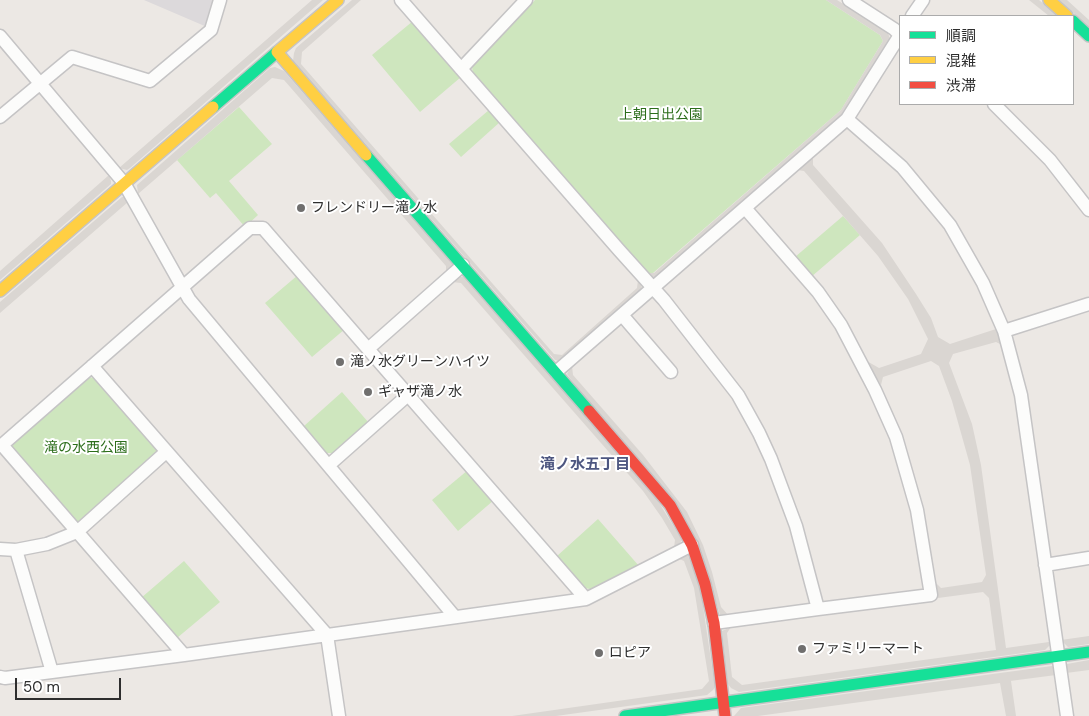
<!DOCTYPE html>
<meta charset="utf-8">
<style>
body{margin:0}
#map{position:relative;width:1089px;height:716px;overflow:hidden;background:#ece8e4;font-family:"DM Sans","Noto Sans JP",sans-serif}
canvas{display:block}
.legend{position:absolute;left:899px;top:15px;width:175px;height:90px;box-sizing:border-box;background:#fff;border:1px solid #ababab;margin:0;padding:6px 9px;list-style:none;font-size:15px;color:#2e2e2e}
.legend li{display:flex;align-items:center;gap:10px;height:25px}
.legend b{width:25px;border:1px solid #ababab}
.scale{position:absolute;left:15px;top:678px;width:106px;height:22px;box-sizing:border-box;border:2px solid #2e2e2e;border-top:0;padding-left:6px;font-size:15px;line-height:18px;white-space:nowrap;color:#2e2e2e;-webkit-text-stroke:4px #fff;paint-order:stroke}
</style>
<div id="map">
<canvas width="1089" height="716"></canvas>
<ul class="legend">
<li><b style="height:6px;background:#16e098"></b>順調</li>
<li><b style="height:6px;background:#ffcf43"></b>混雑</li>
<li><b style="height:6px;background:#f24e42"></b>渋滞</li>
</ul>
<div class="scale">50 m</div>
</div>
<script>
const ctx = document.querySelector('canvas').getContext('2d');
ctx.lineJoin = 'round';
function paint(path, color) {
  ctx.fillStyle = color;
  ctx.fill(path, 'evenodd');
}
function toPath(rows) {
  const path = new Path2D();
  for (const r of rows) {
    path.moveTo(r[0], r[1]);
    for (let i = 2; i < r.length; i += 2) path.lineTo(r[i], r[i + 1]);
  }
  return path;
}
function strokePath(path, color, width, dash) {
  ctx.strokeStyle = color;
  ctx.lineWidth = width;
  ctx.lineCap = dash ? 'butt' : 'round';
  ctx.setLineDash(dash || []);
  ctx.stroke(path);
}
function drawText(font, color, halo, rows, align = 'center') {
  ctx.font = font + ' "DM Sans","Noto Sans JP",sans-serif';
  ctx.lineWidth = 4;
  ctx.setLineDash([]);
  ctx.textBaseline = 'middle';
  ctx.strokeStyle = halo;
  ctx.fillStyle = color;
  for (const [text, x, y, turn = 0] of rows) {
    ctx.save();
    ctx.translate(x, y);
    ctx.rotate((+turn || 0) * Math.PI / 180);
    ctx.textAlign = isNaN(turn) ? turn : align;
    if (halo) ctx.strokeText(text, 0, 0);
    ctx.fillText(text, 0, 0);
    ctx.restore();
  }
}
paint(toPath([
 [144,0,215,0,207,27]
]), '#dcd9db');
paint(toPath([
 [535,0,826,0,880,35,883,41,841,110,653,273,647,273,473,75,472,66],
 [413,21,461,77,420,112,372,55],
 [239,107,272,144,229,181,258,215,245,227,216,193,210,198,177,160],
 [489,110,500,122,461,157,449,144],
 [843,216,860,235,811,277,795,257],
 [298,275,345,329,312,357,265,303],
 [86,377,96,378,158,449,157,456,83,521,75,522,12,450,13,442],
 [342,392,369,423,334,453,326,453,304,426],
 [468,470,494,500,458,531,432,500],
 [598,519,639,566,594,590,585,588,557,556],
 [184,561,220,602,177,638,141,598]
]), '#cee6be');
paint(toPath([
 [312,0,323,0,130,168,127,170,119,168],
 [352,0,361,0,302,52,301,64,554,354,562,355,637,288,638,280,641,284,642,289,559,361,555,360,293,61,294,53,296,48],
 [826,0,837,0,888,33,890,39,844,115,655,278,651,277,647,273,654,273,841,110,883,41,880,35],
 [1029,0,1039,0,1058,16,1049,16],
 [1059,0,1067,0,1089,20,1089,27],
 [275,67,284,71,452,264,452,268,446,274,446,266,284,80,272,78,138,194,137,185,270,68],
 [813,158,813,165,882,243,916,294,931,318,938,337,950,344,996,329,1002,345,996,342,953,354,949,363,972,424,981,465,1006,648,1049,642,1050,645,1045,650,739,692,731,688,728,684,722,631,731,627,727,633,732,677,742,685,996,650,989,598,983,592,938,598,935,582,941,588,982,582,986,575,970,465,952,401,939,366,931,361,883,377,881,385,865,360,879,368,921,354,928,339,908,299,878,256,804,171,797,170],
 [109,175,111,181,111,184,0,280,0,271],
 [122,197,124,197,128,202,0,313,0,302],
 [459,277,463,277,650,488,682,540,678,545,674,548,675,540,662,518,643,491,461,283,452,282],
 [572,366,573,375,643,455,687,512,703,545,712,572,721,607,729,616,720,615,703,559,567,374],
 [685,556,688,556,700,586,715,687,713,690,707,695,556,716,512,716,702,689,709,681,694,588,684,561,677,558],
 [1089,636,1089,644,1068,647,1061,640],
 [1089,660,1089,670,1066,673,1067,664],
 [1052,666,1055,668,1056,675,1010,681,1011,681,1016,716,1006,716,1000,683,758,716,734,716,741,708]
]), '#dad6d2');
const street = toPath([
 [401,0,619,250,664,300,738,395,759,433,771,459,796,526,818,609,714,623],
 [849,0,894,29,900,35],
 [912,16,923,0],
 [0,36,124,183,189,299,455,617],
 [461,69,526,0],
 [994,104,1050,160,1089,210],
 [0,117,72,57,150,81,211,30,220,0],
 [847,119,902,167,950,225,983,283,1004,331,1021,395,1067,716],
 [745,208,818,292,841,325,875,390,896,437,917,510,931,595,818,609],
 [463,265,368,349,586,599,692,545],
 [622,315,671,372],
 [1004,331,1089,304],
 [368,349,263,228,250,228,2,445,184,655,586,599],
 [92,366,327,635,339,716],
 [556,372,847,119,900,35],
 [329,465,408,395],
 [0,549,16,550,47,544,77,532,166,452],
 [16,550,52,672],
 [1045,565,1089,558],
 [0,677,5,678,184,655]
]);
const fast = toPath([
 [1073,21,1089,36],
 [213,107,277,52],
 [366,155,589,411],
 [625,716,1089,652]
]);
const slow = toPath([
 [338,0,277,52,366,155],
 [1049,0,1067,16],
 [0,291,213,107]
]);
const jam = toPath([
 [589,411,670,505,692,545,705,584,714,623,725,716]
]);
strokePath(street, '#c5c4c5', 15);
strokePath(fast, '#c5c4c5', 14);
strokePath(slow, '#c5c4c5', 14);
strokePath(jam, '#c5c4c5', 14);
strokePath(street, '#fcfcfb', 12);
strokePath(fast, '#16e098', 11);
strokePath(slow, '#ffcf43', 11);
strokePath(jam, '#f24e42', 11);
for (const [x, y, r, color] of [
 [301,208,5,"#706f6e"],
 [340,362,5,"#706f6e"],
 [368,392,5,"#706f6e"],
 [802,649,5,"#706f6e"],
 [599,653,5,"#706f6e"]
]) {
  const dot = new Path2D();
  dot.arc(x, y, r, 0, 2 * Math.PI);
  ctx.fillStyle = color;
  ctx.fill(dot);
  strokePath(dot, '#fff', 2);
}
drawText('14px', '#2c6e1b', '#fff', [
 ["上朝日出公園",661,115],
 ["滝の水西公園",86,448]
]);
drawText('14px', '#2e2e2e', '#fff', [
 ["フレンドリー滝ノ水",311,208],
 ["滝ノ水グリーンハイツ",350,362],
 ["ギャザ滝ノ水",378,392],
 ["ファミリーマート",812,649],
 ["ロピア",609,653]
], 'left');
drawText('bold 15px', '#4d5680', '#fff', [
 ["滝ノ水五丁目",585,465]
]);
</script>
